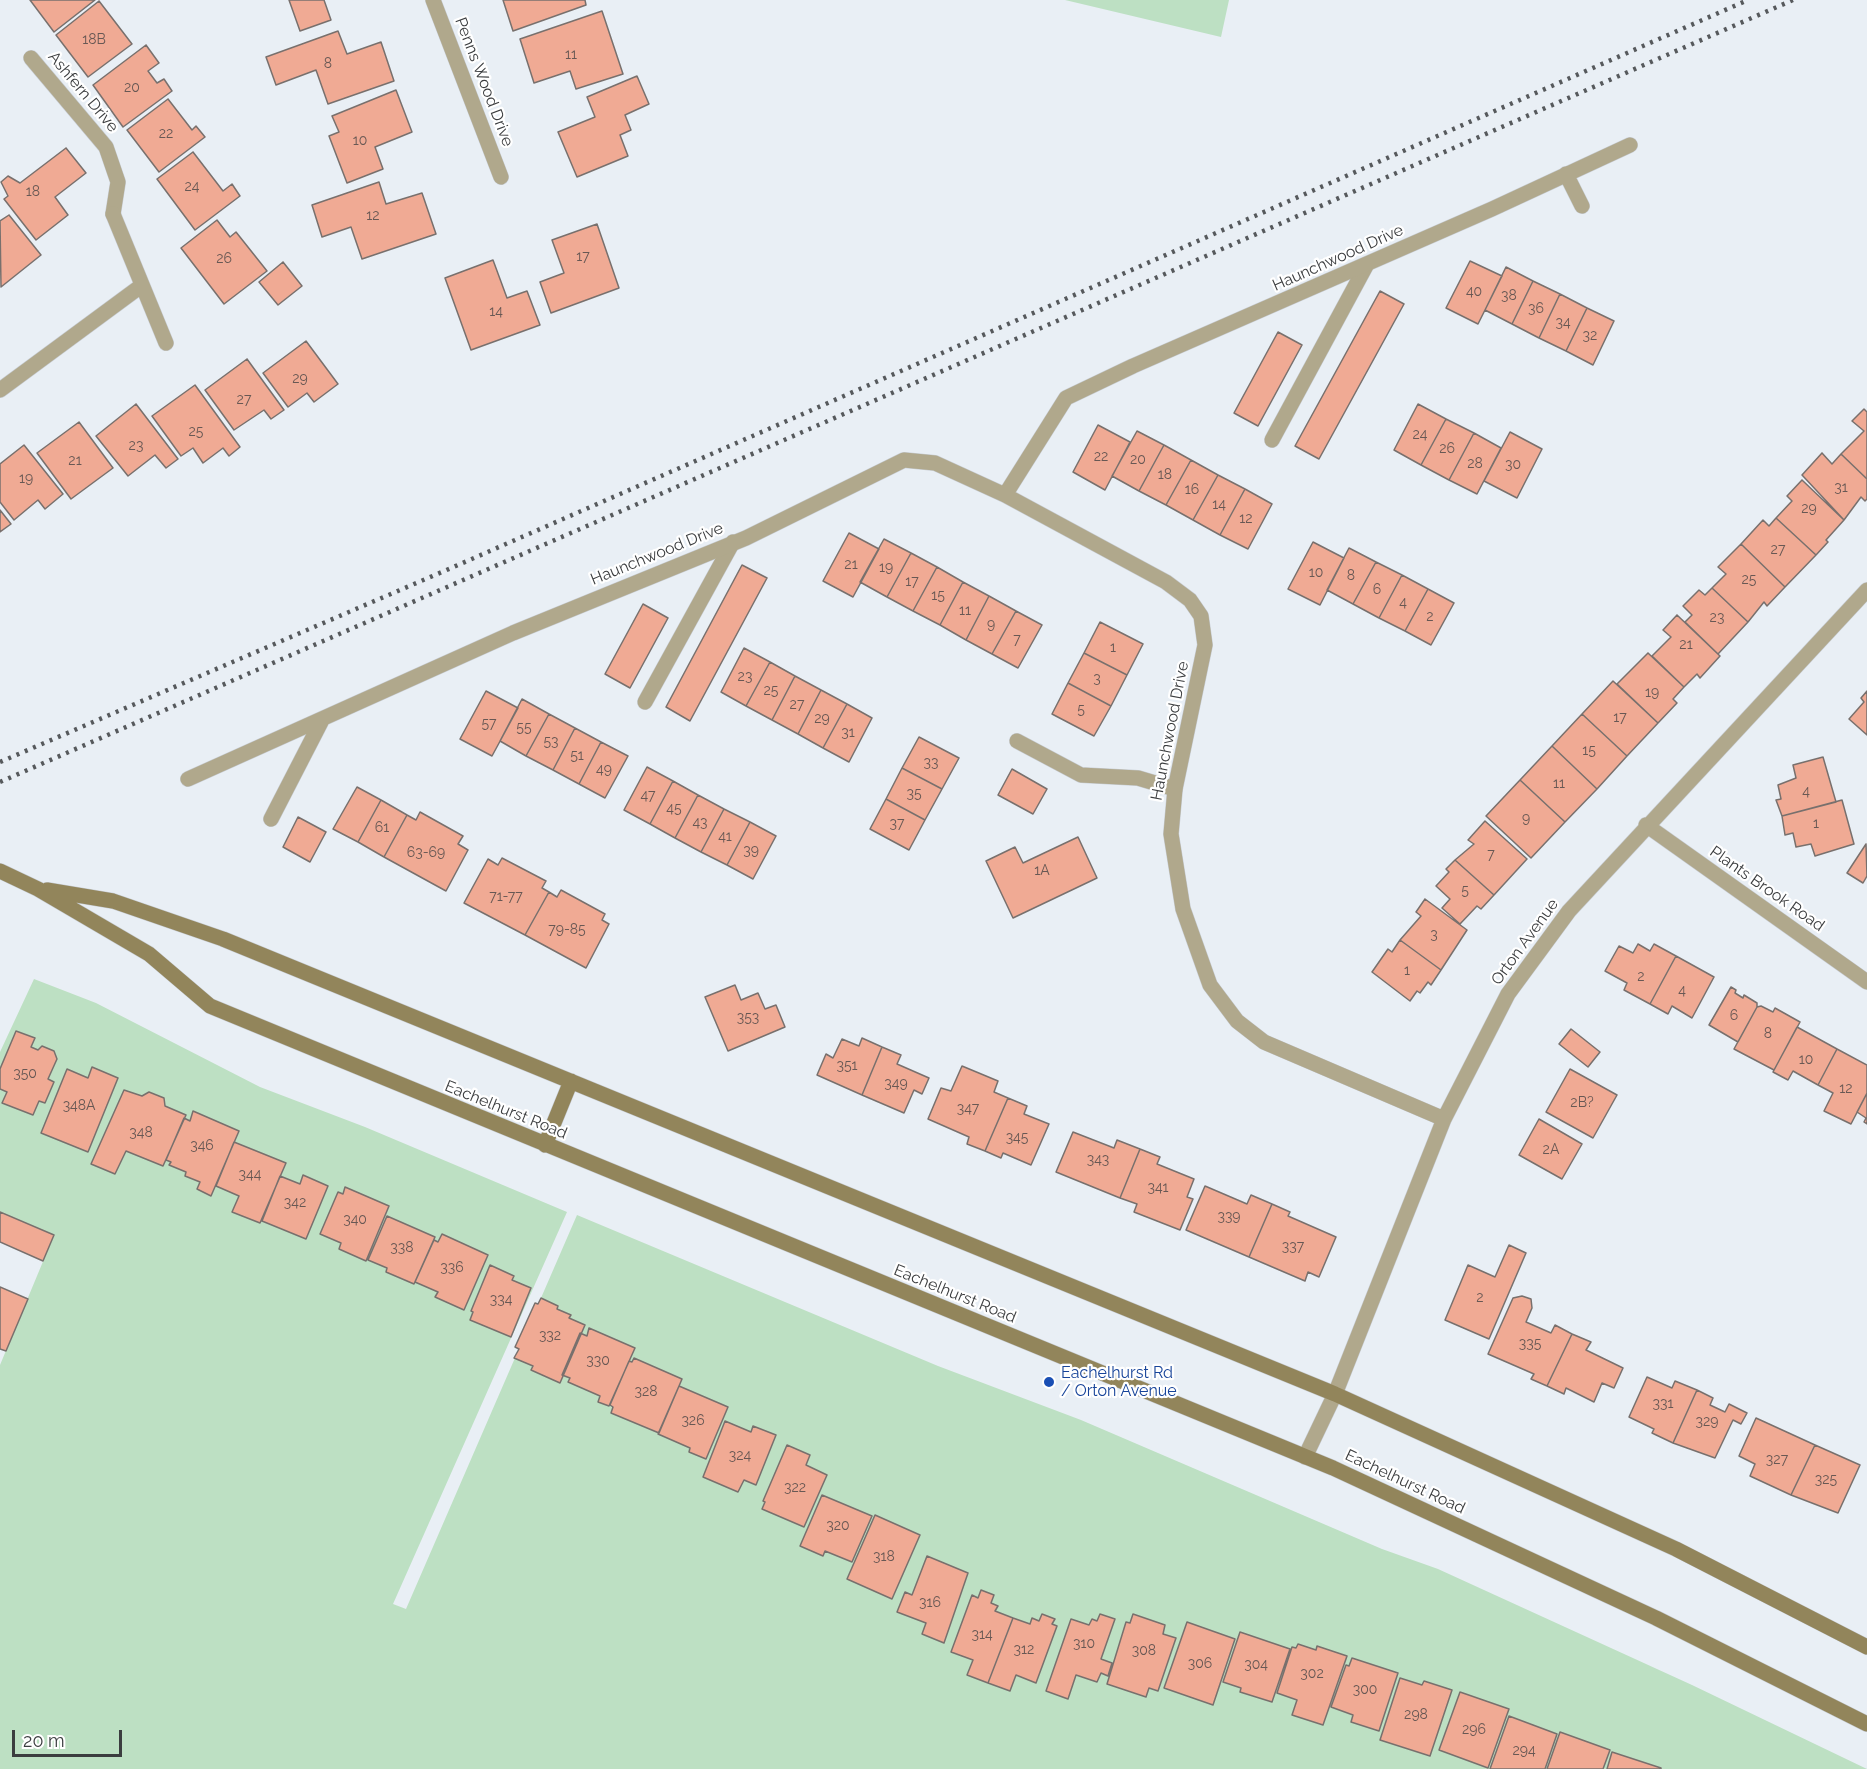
<!DOCTYPE html>
<style>
body{margin:0}
#map{position:relative;width:1867px;height:1769px;overflow:hidden;background:#e9eff5;font-family:Raleway,sans-serif}
canvas{display:block}
.scale{position:absolute;left:12px;top:1730px;width:110px;height:27px;box-sizing:border-box;border:3px solid #3b3d3f;border-top:0;padding-left:8px;font-size:18px;line-height:21px;white-space:nowrap;color:#3b3d3f;-webkit-text-stroke:4px #fff;paint-order:stroke}
</style>
<div id="map">
<canvas width="1867" height="1769"></canvas>
<div class="scale">20 m</div>
</div>
<script>
const ctx = document.querySelector('canvas').getContext('2d');
ctx.lineJoin = 'round';
function paint(path, color) {
  ctx.fillStyle = color;
  ctx.fill(path, 'evenodd');
}
function toPath(rows) {
  const path = new Path2D();
  for (const r of rows) {
    path.moveTo(r[0], r[1]);
    for (let i = 2; i < r.length; i += 2) path.lineTo(r[i], r[i + 1]);
  }
  return path;
}
function strokePath(path, color, width, dash) {
  ctx.strokeStyle = color;
  ctx.lineWidth = width;
  ctx.lineCap = dash ? 'butt' : 'round';
  ctx.setLineDash(dash || []);
  ctx.stroke(path);
}
function drawText(font, color, halo, rows, align = 'center') {
  ctx.font = font + ' Raleway,sans-serif';
  ctx.lineWidth = 4.5;
  ctx.setLineDash([]);
  ctx.textBaseline = 'middle';
  ctx.strokeStyle = halo;
  ctx.fillStyle = color;
  for (const [text, x, y, turn = 0] of rows) {
    ctx.save();
    ctx.translate(x, y);
    ctx.rotate((+turn || 0) * Math.PI / 180);
    ctx.textAlign = isNaN(turn) ? turn : align;
    if (halo) ctx.strokeText(text, 0, 0);
    ctx.fillText(text, 0, 0);
    ctx.restore();
  }
}
paint(toPath([
 [1065,0,1229,0,1221,37],
 [34,979,96,1003,260,1087,365,1127,567,1212,393,1604,406,1609,577,1215,938,1366,1081,1420,1382,1549,1438,1569,1692,1685,1867,1769,0,1769,0,1365,54,1235,0,1212,0,1052]
]), '#bde0c3');
const building = toPath([
 [30,0,95,0,54,32,30,0],
 [289,0,324,0,331,20,300,31,289,0],
 [503,0,585,0,586,5,513,31,503,0],
 [99,1,132,44,88,77,56,35,99,1],
 [602,11,623,74,576,89,570,71,534,83,520,39,602,11],
 [338,31,347,54,381,42,394,81,328,104,316,70,276,85,266,57,338,31],
 [146,45,159,63,148,71,157,83,164,79,172,91,123,127,93,85,146,45],
 [637,76,649,104,625,115,631,130,620,135,628,156,577,177,558,132,595,117,587,97,637,76],
 [396,90,412,132,375,147,383,169,347,183,329,136,339,132,332,116,396,90],
 [168,99,192,130,196,126,205,137,159,172,127,130,168,99],
 [66,148,86,173,55,197,68,215,36,240,4,199,8,196,1,182,8,176,20,183,66,148],
 [193,152,223,191,232,184,240,196,195,230,157,179,193,152],
 [379,182,386,204,422,193,436,234,362,259,351,227,322,237,312,205,379,182],
 [9,215,41,255,1,287,0,221,9,215],
 [217,220,230,237,236,232,267,271,224,304,181,248,217,220],
 [597,224,619,288,551,313,540,282,564,273,552,240,597,224],
 [493,260,507,298,527,291,540,325,471,350,445,278,493,260],
 [1470,261,1502,276,1478,324,1446,308,1470,261],
 [283,262,302,286,278,305,259,282,283,262],
 [1506,267,1533,281,1512,324,1485,310,1506,267],
 [1533,281,1560,294,1539,338,1512,324,1533,281],
 [1380,291,1404,304,1319,459,1295,446,1380,291],
 [1560,294,1587,308,1566,351,1539,338,1560,294],
 [1587,308,1614,321,1593,365,1566,351,1587,308],
 [1278,332,1302,345,1258,426,1234,413,1278,332],
 [306,341,338,384,314,402,307,393,288,407,263,373,306,341],
 [247,359,284,410,271,419,264,410,234,430,205,390,247,359],
 [195,385,240,447,229,456,223,448,203,463,193,448,181,456,152,416,195,385],
 [136,404,178,459,166,468,155,455,128,476,96,436,136,404],
 [1418,404,1446,419,1421,465,1394,450,1418,404],
 [1864,409,1867,412,1867,479,1841,454,1864,431,1852,421,1864,409],
 [1446,419,1474,433,1449,480,1421,465,1446,419],
 [79,422,113,468,71,499,37,453,79,422],
 [1098,425,1130,442,1105,490,1073,472,1098,425],
 [1137,431,1164,445,1139,491,1112,476,1137,431],
 [1510,432,1542,449,1517,498,1484,481,1510,432],
 [1474,433,1501,448,1477,494,1449,480,1474,433],
 [24,445,63,494,45,509,38,500,14,520,0,502,0,464,24,445],
 [1164,445,1191,460,1166,505,1139,491,1164,445],
 [1822,453,1832,464,1841,454,1867,479,1867,499,1865,501,1861,497,1844,520,1802,475,1822,453],
 [1191,460,1218,475,1193,520,1166,505,1191,460],
 [1218,475,1245,489,1220,535,1193,520,1218,475],
 [1802,480,1844,520,1826,540,1828,542,1816,555,1776,518,1792,501,1787,496,1802,480],
 [1245,489,1272,504,1248,549,1220,535,1245,489],
 [0,510,11,524,0,532,0,510],
 [1776,518,1816,555,1785,587,1741,544,1763,520,1769,526,1776,518],
 [849,533,879,549,853,597,823,581,849,533],
 [884,539,911,553,887,597,860,582,884,539],
 [1313,542,1344,558,1320,605,1288,589,1313,542],
 [1741,544,1785,587,1767,606,1764,602,1748,622,1712,588,1726,574,1718,567,1741,544],
 [1349,548,1376,562,1353,604,1327,590,1349,548],
 [911,553,937,567,913,611,887,597,911,553],
 [1376,562,1402,575,1379,618,1353,604,1376,562],
 [742,565,767,578,690,721,666,707,742,565],
 [937,567,963,582,940,625,913,611,937,567],
 [1402,575,1428,589,1405,631,1379,618,1402,575],
 [963,582,989,596,966,640,940,625,963,582],
 [1712,588,1748,622,1718,654,1685,622,1692,615,1683,606,1699,590,1705,595,1712,588],
 [1428,589,1454,603,1431,645,1405,631,1428,589],
 [989,596,1016,611,992,654,966,640,989,596],
 [643,604,668,618,630,688,605,674,643,604],
 [1016,611,1042,625,1018,668,992,654,1016,611],
 [1677,615,1720,656,1700,678,1697,674,1684,687,1652,656,1671,637,1663,630,1677,615],
 [1100,622,1143,644,1127,675,1084,653,1100,622],
 [744,648,770,662,746,706,721,692,744,648],
 [1084,653,1127,675,1111,706,1068,683,1084,653],
 [1648,653,1684,687,1673,699,1677,703,1658,723,1617,684,1648,653],
 [770,662,795,676,772,720,746,706,770,662],
 [795,676,821,690,798,734,772,720,795,676],
 [1613,681,1658,723,1627,756,1582,714,1613,681],
 [1068,683,1111,706,1094,736,1052,714,1068,683],
 [821,690,847,704,823,748,798,734,821,690],
 [486,691,518,708,492,756,460,739,486,691],
 [1867,691,1867,735,1849,719,1864,702,1861,698,1867,691],
 [522,699,549,714,526,756,500,741,522,699],
 [847,704,872,718,849,762,823,748,847,704],
 [549,714,575,728,553,770,526,756,549,714],
 [1582,714,1627,756,1597,789,1552,746,1582,714],
 [575,728,601,742,579,784,553,770,575,728],
 [919,737,959,758,942,789,902,768,919,737],
 [601,742,628,756,605,798,579,784,601,742],
 [1552,746,1597,789,1565,822,1520,780,1552,746],
 [1823,757,1836,802,1782,816,1776,800,1781,799,1778,785,1796,778,1793,765,1823,757],
 [647,767,673,781,650,824,624,810,647,767],
 [902,768,942,789,925,820,886,799,902,768],
 [1012,769,1047,789,1033,814,998,795,1012,769],
 [1520,780,1565,822,1531,858,1486,816,1520,780],
 [673,781,698,795,675,838,650,824,673,781],
 [357,787,381,800,358,842,333,829,357,787],
 [698,795,724,809,701,852,675,838,698,795],
 [886,799,925,820,909,850,870,829,886,799],
 [381,800,407,815,384,857,358,842,381,800],
 [1842,800,1854,844,1815,856,1811,844,1796,847,1793,833,1785,835,1782,816,1842,800],
 [724,809,750,822,727,865,701,852,724,809],
 [420,812,463,836,458,844,468,850,446,891,384,857,407,815,416,820,420,812],
 [298,817,326,832,310,862,283,847,298,817],
 [1485,821,1527,859,1494,895,1455,860,1474,844,1468,840,1485,821],
 [750,822,776,836,753,879,727,865,750,822],
 [1078,837,1097,878,1013,918,986,861,1015,847,1023,863,1078,837],
 [1866,844,1867,876,1863,883,1847,873,1866,844],
 [502,858,546,881,542,888,549,892,525,935,464,903,488,859,498,865,502,858],
 [1455,860,1494,895,1481,909,1477,906,1460,924,1442,908,1450,899,1436,886,1449,872,1446,869,1455,860],
 [561,890,605,914,602,920,609,924,586,968,525,935,549,892,557,897,561,890],
 [1425,899,1467,930,1441,970,1400,940,1421,916,1416,912,1425,899],
 [1400,940,1441,970,1431,985,1428,982,1420,993,1417,991,1410,1001,1372,972,1388,949,1392,952,1400,940],
 [1638,944,1650,951,1654,944,1676,956,1650,1004,1624,990,1627,983,1605,971,1619,946,1633,953,1638,944],
 [1676,956,1714,977,1692,1018,1672,1006,1668,1014,1650,1004,1676,956],
 [735,985,741,1000,758,993,765,1009,776,1005,785,1027,728,1051,705,997,735,985],
 [1731,987,1736,990,1735,993,1743,998,1744,995,1757,1003,1757,1007,1738,1042,1709,1025,1731,987],
 [1761,1006,1773,1012,1775,1008,1800,1022,1774,1070,1734,1049,1757,1007,1761,1006],
 [1797,1027,1837,1049,1818,1085,1793,1071,1788,1080,1773,1072,1797,1027],
 [1571,1029,1600,1052,1588,1067,1559,1044,1571,1029],
 [16,1031,35,1038,31,1047,38,1050,42,1046,54,1051,57,1059,48,1079,54,1082,45,1103,39,1101,33,1115,2,1103,7,1092,0,1089,0,1069,16,1031],
 [862,1038,882,1047,862,1095,817,1075,826,1054,833,1058,842,1039,859,1046,862,1038],
 [882,1047,901,1055,897,1064,929,1078,922,1094,914,1090,904,1113,862,1095,882,1047],
 [1837,1049,1867,1065,1867,1093,1851,1124,1824,1111,1833,1093,1818,1085,1837,1049],
 [962,1066,998,1081,994,1092,1008,1098,985,1151,967,1144,969,1137,928,1119,941,1088,951,1091,962,1066],
 [92,1067,118,1078,88,1152,41,1133,67,1069,88,1078,92,1067],
 [1570,1069,1617,1095,1593,1138,1546,1112,1570,1069],
 [124,1090,142,1096,149,1092,164,1098,165,1106,186,1115,163,1166,126,1151,115,1174,91,1164,124,1090],
 [1867,1093,1867,1124,1864,1122,1866,1118,1857,1112,1867,1093],
 [1008,1098,1027,1106,1024,1114,1049,1124,1031,1165,1003,1153,1001,1158,985,1151,1008,1098],
 [193,1111,239,1131,211,1196,197,1189,200,1182,185,1176,186,1172,169,1165,171,1162,166,1160,184,1118,190,1121,193,1111],
 [1539,1119,1582,1144,1562,1179,1519,1155,1539,1119],
 [1073,1132,1114,1148,1117,1140,1140,1149,1120,1198,1056,1172,1073,1132],
 [234,1142,286,1163,260,1223,232,1212,239,1196,216,1186,234,1142],
 [1140,1149,1160,1157,1157,1164,1194,1179,1187,1197,1193,1199,1180,1230,1134,1212,1137,1204,1120,1198,1140,1149],
 [303,1175,328,1186,306,1239,262,1221,280,1176,300,1184,303,1175],
 [1205,1186,1247,1204,1251,1195,1272,1204,1249,1257,1186,1230,1205,1186],
 [345,1187,389,1206,366,1261,339,1249,341,1243,320,1234,338,1192,343,1194,345,1187],
 [1272,1204,1290,1212,1288,1216,1336,1237,1319,1277,1308,1272,1305,1281,1249,1257,1272,1204],
 [0,1212,54,1235,43,1261,0,1242,0,1212],
 [387,1216,435,1237,414,1284,386,1272,387,1268,368,1260,387,1216],
 [442,1234,488,1255,464,1310,435,1297,438,1292,415,1282,434,1240,438,1242,442,1234],
 [1509,1245,1526,1253,1489,1339,1445,1320,1468,1265,1495,1277,1509,1245],
 [490,1265,514,1276,512,1280,531,1288,511,1337,470,1320,473,1312,471,1311,490,1265],
 [0,1287,28,1299,6,1351,0,1349,0,1287],
 [1522,1296,1531,1299,1532,1308,1526,1322,1551,1333,1555,1325,1572,1334,1547,1386,1531,1379,1534,1374,1488,1354,1513,1298,1522,1296],
 [541,1298,558,1306,557,1309,571,1315,569,1318,585,1325,560,1383,531,1370,533,1366,514,1358,519,1349,515,1347,535,1303,538,1304,541,1298],
 [589,1328,635,1348,609,1406,598,1402,600,1396,568,1382,570,1378,562,1375,580,1333,587,1336,589,1328],
 [1572,1334,1591,1342,1586,1350,1623,1368,1614,1388,1602,1383,1594,1402,1566,1388,1564,1394,1547,1386,1572,1334],
 [634,1358,682,1379,659,1433,611,1413,613,1407,610,1405,629,1361,632,1362,634,1358],
 [1647,1377,1672,1388,1675,1381,1697,1390,1673,1443,1652,1433,1654,1429,1629,1417,1647,1377],
 [679,1386,728,1407,706,1459,689,1452,690,1448,658,1434,679,1386],
 [1697,1390,1713,1398,1710,1405,1725,1412,1729,1404,1747,1413,1741,1424,1733,1420,1715,1458,1673,1443,1697,1390],
 [1756,1418,1815,1445,1791,1495,1750,1476,1755,1464,1739,1456,1756,1418],
 [725,1421,751,1432,753,1426,776,1435,756,1485,744,1480,738,1492,703,1477,725,1421],
 [787,1445,810,1455,806,1465,827,1475,804,1527,762,1509,765,1502,763,1501,787,1445],
 [1815,1445,1860,1465,1838,1513,1791,1495,1815,1445],
 [822,1495,872,1516,852,1562,825,1551,823,1556,800,1546,822,1495],
 [875,1515,920,1535,892,1599,847,1579,875,1515],
 [927,1556,968,1573,944,1643,922,1634,926,1623,897,1612,905,1592,912,1595,927,1556],
 [981,1590,994,1595,991,1603,998,1606,995,1611,1013,1618,988,1683,967,1675,973,1660,951,1652,972,1595,978,1598,981,1590],
 [1042,1614,1055,1619,1052,1624,1057,1626,1036,1683,1016,1675,1010,1691,988,1683,1013,1618,1030,1624,1032,1618,1039,1621,1042,1614],
 [1100,1614,1115,1619,1101,1659,1112,1663,1108,1676,1101,1673,1097,1682,1076,1675,1068,1699,1046,1691,1071,1619,1089,1625,1092,1619,1097,1621,1100,1614],
 [1133,1614,1165,1625,1163,1634,1176,1638,1158,1691,1149,1688,1146,1697,1107,1684,1126,1622,1130,1623,1133,1614],
 [1187,1622,1235,1639,1213,1705,1164,1688,1187,1622],
 [1240,1632,1290,1649,1272,1702,1240,1692,1241,1688,1223,1682,1240,1632],
 [1298,1644,1316,1650,1317,1646,1347,1656,1323,1725,1292,1715,1297,1700,1277,1693,1292,1647,1296,1648,1298,1644],
 [1352,1658,1398,1673,1379,1731,1351,1722,1353,1715,1331,1707,1346,1665,1349,1666,1352,1658],
 [1400,1678,1422,1685,1424,1681,1452,1690,1430,1756,1380,1740,1400,1678],
 [1460,1692,1509,1709,1488,1768,1439,1750,1460,1692],
 [1509,1716,1557,1734,1545,1769,1490,1769,1509,1716],
 [1560,1732,1610,1750,1603,1769,1547,1769,1560,1732],
 [1612,1752,1661,1768,1661,1769,1607,1769,1612,1752]
]);
paint(building, '#f0aa94');
strokePath(building, '#78706d', 1.5);
const lane = toPath([
 [31,58,106,147,118,182,113,214],
 [1272,440,1366,266],
 [645,702,733,542],
 [1017,741,1081,775,1138,778,1175,789]
]);
const street = toPath([
 [433,0,501,177],
 [1566,174,1582,206],
 [113,214,166,343],
 [0,390,141,286],
 [1005,495,1066,398,1133,366,1492,209,1630,145],
 [188,779,513,633,746,538,904,460,935,463,1005,495,1166,582,1190,600,1201,616,1205,645,1175,789,1171,834,1183,909,1210,985,1237,1021,1264,1042,1444,1119],
 [271,819,322,720],
 [1646,825,1867,982],
 [1305,1457,1335,1394,1444,1119,1508,994,1569,911,1867,590]
]);
const secondary = toPath([
 [0,871,38,889,149,954,210,1006,1333,1468,1656,1618,1867,1724],
 [47,890,113,901,223,939,1335,1394,1676,1549,1867,1647],
 [545,1145,571,1081]
]);
strokePath(lane, '#c6cbd1', 16);
strokePath(street, '#c6cbd1', 16);
strokePath(secondary, '#c6cbd1', 16);
strokePath(lane, '#b0a88c', 15);
strokePath(street, '#b0a88c', 15);
strokePath(secondary, '#92855b', 15);
strokePath(toPath([
 [0,762,442,572,1748,0],
 [0,782,1793,0]
]), '#56595c', 4.5, [3, 6]);
for (const [x, y, r, color] of [
 [1049,1382,6,"#1a4fb4"]
]) {
  const dot = new Path2D();
  dot.arc(x, y, r, 0, 2 * Math.PI);
  ctx.fillStyle = color;
  ctx.fill(dot);
  strokePath(dot, '#fff', 2);
}
drawText('14px', '#685854', null, [
 ["18B",94,40],
 ["11",571,55],
 ["8",328,64],
 ["20",132,88],
 ["22",166,134],
 ["10",360,141],
 ["24",192,187],
 ["18",33,192],
 ["12",373,216],
 ["17",583,257],
 ["26",224,259],
 ["40",1474,292],
 ["38",1509,296],
 ["36",1536,309],
 ["14",496,312],
 ["34",1563,323],
 ["32",1590,336],
 ["29",300,379],
 ["27",244,400],
 ["25",196,432],
 ["24",1420,435],
 ["23",136,446],
 ["26",1447,449],
 ["22",1101,457],
 ["20",1138,460],
 ["21",75,461],
 ["28",1475,464],
 ["30",1513,465],
 ["18",1165,475],
 ["19",26,479],
 ["31",1841,488],
 ["16",1192,490],
 ["14",1219,505],
 ["29",1809,509],
 ["12",1246,519],
 ["27",1778,550],
 ["21",851,565],
 ["19",886,568],
 ["10",1316,573],
 ["8",1351,576],
 ["25",1749,580],
 ["17",912,582],
 ["6",1377,590],
 ["15",938,596],
 ["4",1403,603],
 ["11",965,611],
 ["2",1430,617],
 ["23",1717,618],
 ["9",991,625],
 ["7",1017,640],
 ["21",1686,645],
 ["1",1113,648],
 ["23",745,677],
 ["3",1097,679],
 ["25",771,691],
 ["19",1652,693],
 ["27",797,705],
 ["5",1081,710],
 ["17",1620,718],
 ["29",822,719],
 ["57",489,724],
 ["55",524,728],
 ["31",848,733],
 ["53",551,742],
 ["15",1589,751],
 ["51",577,756],
 ["33",931,763],
 ["49",604,770],
 ["11",1559,784],
 ["4",1806,792],
 ["35",914,794],
 ["47",648,796],
 ["45",674,809],
 ["9",1526,819],
 ["43",700,823],
 ["37",897,824],
 ["1",1816,824],
 ["61",382,828],
 ["41",725,837],
 ["39",751,851],
 ["63-69",426,853],
 ["7",1491,855],
 ["1A",1042,871],
 ["5",1465,891],
 ["71-77",506,897],
 ["79-85",567,930],
 ["3",1434,935],
 ["1",1407,971],
 ["2",1641,977],
 ["4",1682,991],
 ["6",1734,1016],
 ["353",748,1018],
 ["8",1768,1034],
 ["10",1806,1060],
 ["351",847,1066],
 ["350",25,1074],
 ["349",896,1084],
 ["12",1846,1089],
 ["2B?",1582,1103],
 ["348A",79,1106],
 ["347",968,1109],
 ["348",141,1133],
 ["345",1017,1138],
 ["346",202,1146],
 ["2A",1551,1150],
 ["343",1098,1160],
 ["344",250,1175],
 ["341",1158,1188],
 ["342",295,1203],
 ["339",1229,1217],
 ["340",355,1220],
 ["337",1293,1247],
 ["338",402,1248],
 ["336",452,1268],
 ["2",1480,1298],
 ["334",501,1300],
 ["332",550,1336],
 ["335",1530,1344],
 ["330",598,1361],
 ["328",646,1392],
 ["331",1663,1404],
 ["326",693,1421],
 ["329",1707,1422],
 ["324",740,1456],
 ["327",1777,1460],
 ["325",1826,1480],
 ["322",795,1488],
 ["320",838,1526],
 ["318",884,1557],
 ["316",930,1603],
 ["314",982,1635],
 ["310",1084,1644],
 ["312",1024,1650],
 ["308",1144,1651],
 ["306",1200,1664],
 ["304",1256,1665],
 ["302",1312,1674],
 ["300",1365,1690],
 ["298",1416,1715],
 ["296",1474,1730],
 ["294",1524,1751]
]);
drawText('16px', '#3b3d3f', '#fff', [
 ["Penns Wood Drive",484,82,69],
 ["Ashfern Drive",83,92,50],
 ["Haunchwood Drive",1338,258,-24],
 ["Haunchwood Drive",657,554,-22],
 ["Haunchwood Drive",1170,731,-79],
 ["Plants Brook Road",1767,889,35],
 ["Orton Avenue",1525,942,-54],
 ["Eachelhurst Road",506,1110,22],
 ["Eachelhurst Road",955,1294,22],
 ["Eachelhurst Road",1405,1482,25]
]);
drawText('16px', '#164399', '#fff', [
 ["Eachelhurst Rd",1061,1373],
 ["/ Orton Avenue",1061,1391]
], 'left');
</script>
